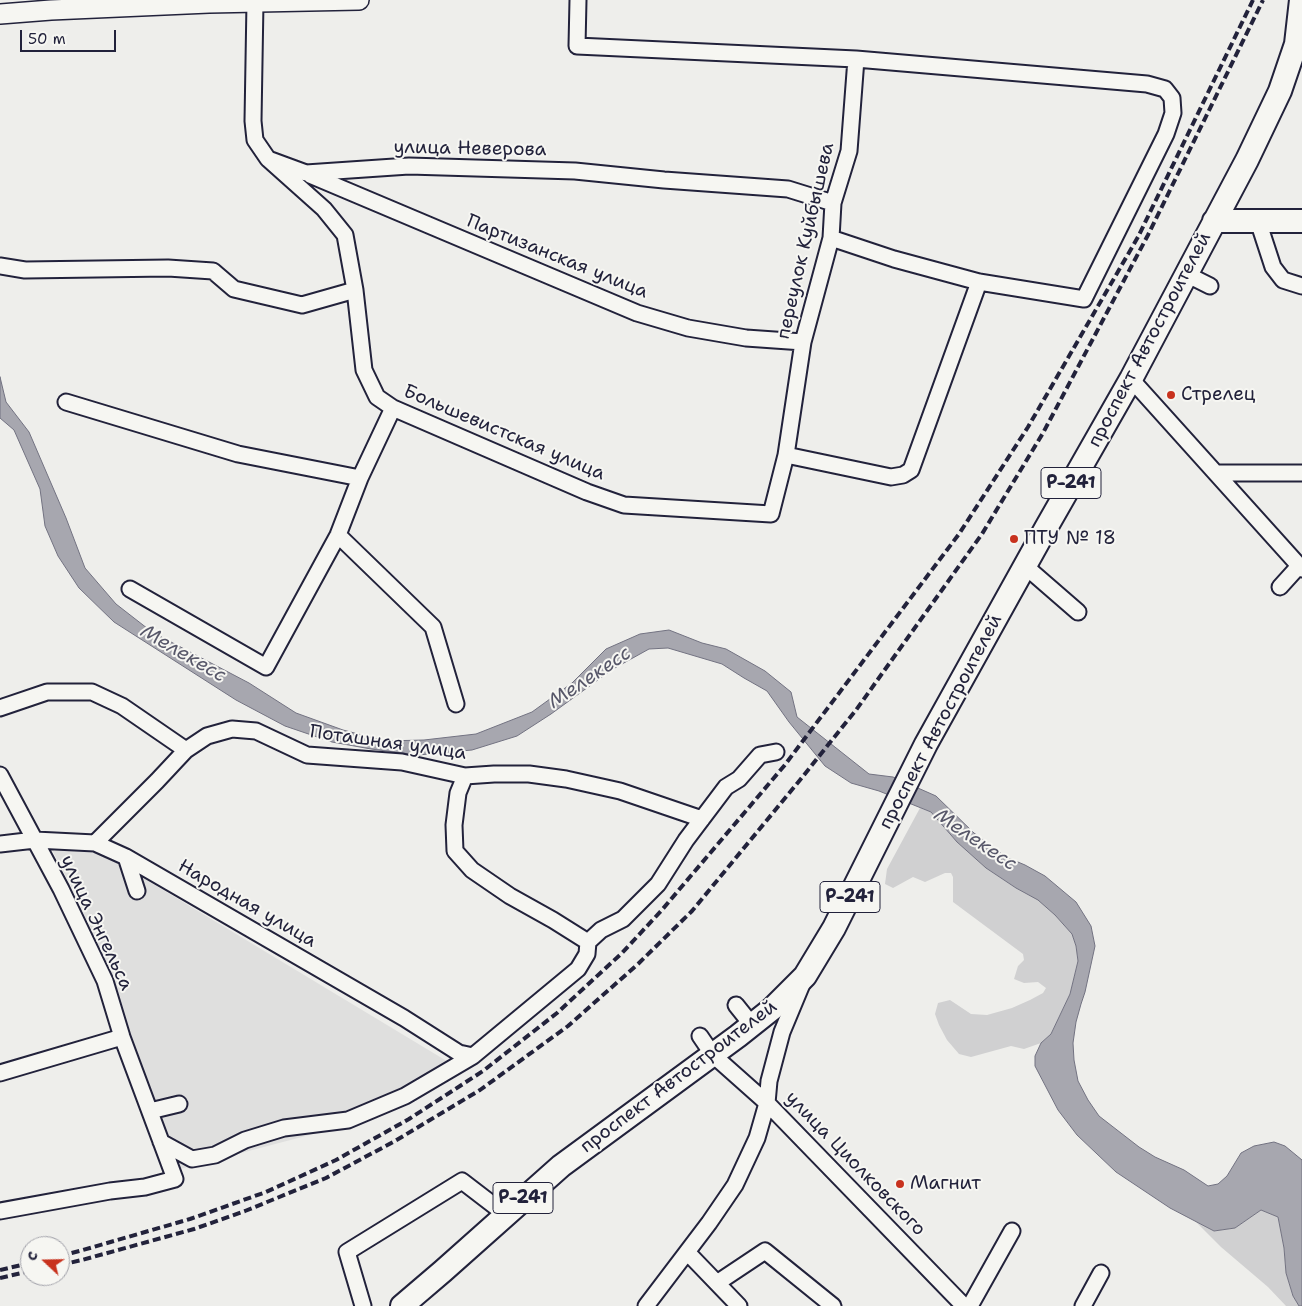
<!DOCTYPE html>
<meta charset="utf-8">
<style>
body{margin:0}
#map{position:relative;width:1302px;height:1306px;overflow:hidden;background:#eeeeeb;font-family:"Shantell Sans",sans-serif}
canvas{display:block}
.north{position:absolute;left:20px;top:1236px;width:50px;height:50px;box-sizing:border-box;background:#f6f6f2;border:1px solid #a1a1a9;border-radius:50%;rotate:291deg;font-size:14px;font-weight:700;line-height:20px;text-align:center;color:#22223b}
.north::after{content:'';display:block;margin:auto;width:18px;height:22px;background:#c8321e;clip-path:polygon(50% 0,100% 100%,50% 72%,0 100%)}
.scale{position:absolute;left:20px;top:30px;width:96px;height:22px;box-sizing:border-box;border:2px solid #22223b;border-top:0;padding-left:6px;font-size:15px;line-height:18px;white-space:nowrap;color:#22223b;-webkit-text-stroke:4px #f6f6f2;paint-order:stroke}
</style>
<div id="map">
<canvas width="1302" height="1306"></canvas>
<div class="north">С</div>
<div class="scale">50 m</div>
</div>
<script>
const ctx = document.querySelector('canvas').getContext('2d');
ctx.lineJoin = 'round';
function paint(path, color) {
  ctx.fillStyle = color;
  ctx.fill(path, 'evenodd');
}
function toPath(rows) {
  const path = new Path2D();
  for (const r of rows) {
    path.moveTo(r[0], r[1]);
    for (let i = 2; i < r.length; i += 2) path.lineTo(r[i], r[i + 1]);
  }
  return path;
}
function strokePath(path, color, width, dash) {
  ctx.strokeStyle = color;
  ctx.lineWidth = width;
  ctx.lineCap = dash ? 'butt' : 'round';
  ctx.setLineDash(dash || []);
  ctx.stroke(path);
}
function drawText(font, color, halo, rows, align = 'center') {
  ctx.font = font + ' "Shantell Sans",sans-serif';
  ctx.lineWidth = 4;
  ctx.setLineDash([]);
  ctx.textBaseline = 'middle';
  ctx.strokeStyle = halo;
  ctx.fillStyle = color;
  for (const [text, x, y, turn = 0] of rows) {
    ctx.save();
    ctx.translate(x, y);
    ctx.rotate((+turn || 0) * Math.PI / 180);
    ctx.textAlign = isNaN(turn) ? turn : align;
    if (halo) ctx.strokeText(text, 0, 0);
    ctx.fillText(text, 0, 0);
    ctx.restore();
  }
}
paint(toPath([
 [52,850,94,852,120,864,455,1066,340,1127,180,1169,131,1035,113,977,72,888]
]), '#dfdfde');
paint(toPath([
 [920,808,931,812,957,842,986,868,1016,888,1039,900,1055,915,1072,934,1076,946,1078,961,1070,994,1051,1034,1041,1043,1024,1049,1011,1046,971,1057,959,1054,947,1040,939,1025,935,1014,938,1003,950,1000,971,1014,987,1015,1012,1008,1030,1000,1043,993,1046,988,1038,982,1024,983,1014,979,1018,966,1024,960,1023,954,953,902,953,877,951,873,945,873,925,882,913,877,893,888,885,884,887,869],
 [1261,1210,1278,1217,1284,1248,1286,1273,1293,1296,1299,1306,1286,1306,1268,1287,1221,1247,1194,1220,1214,1231,1235,1228]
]), '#d0d0d1');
const water = toPath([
 [0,377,6,402,29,432,66,518,85,568,116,604,152,632,249,683,296,713,343,730,385,741,424,740,476,734,532,712,572,683,606,649,640,634,669,630,702,643,726,649,765,671,791,692,797,717,869,774,893,777,936,796,974,833,1006,857,1025,865,1045,876,1076,902,1091,926,1095,946,1085,992,1081,1004,1076,1022,1073,1043,1074,1060,1078,1081,1088,1100,1099,1116,1139,1147,1155,1157,1184,1170,1208,1186,1218,1184,1227,1176,1241,1153,1254,1146,1274,1142,1285,1146,1302,1160,1302,1306,1299,1306,1293,1296,1286,1273,1284,1248,1278,1217,1261,1210,1235,1228,1214,1231,1170,1208,1116,1172,1077,1135,1058,1110,1035,1066,1035,1056,1041,1043,1051,1034,1070,994,1078,961,1076,946,1072,934,1055,915,1038,900,1016,888,986,868,957,842,931,812,879,791,851,783,825,766,789,722,767,691,744,678,722,664,668,648,649,649,613,669,551,714,517,736,472,750,418,755,371,749,332,742,285,726,236,700,114,622,79,588,58,556,45,526,40,489,14,430,0,418,0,377]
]);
paint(water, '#a7a7af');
strokePath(water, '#727281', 1);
const minor = toPath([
 [255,2,253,121,255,140,268,159,306,173,409,166,575,171,664,180,788,189,833,203],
 [268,159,324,209,345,235,355,290,364,370,377,397,393,408,587,492,624,505,771,514,786,455,803,342,831,238,833,203,849,151,856,59,577,46,578,0],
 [310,175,637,313,688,328,746,338,803,342],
 [1258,221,1273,267,1283,280,1302,286],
 [831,238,894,259,979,282,1084,299,1166,134,1173,113,1172,98,1165,89,1147,84,856,59],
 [0,266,25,270,168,268,213,271,234,289,302,305,355,290],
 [1186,274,1210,286],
 [1131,379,1302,569],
 [66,402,238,454,360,478],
 [786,455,891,477,903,475,911,470,979,282],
 [1216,473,1302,473],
 [338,535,433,627,456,704],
 [1025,566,1078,612],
 [1280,587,1299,566],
 [130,589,266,667,338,535,360,478,393,408],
 [0,708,47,692,92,692,122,706,186,750,207,736,232,729,256,731,307,755,402,762,465,776,494,774,529,774,566,779,620,791,702,819],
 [0,775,61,889,105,981,122,1037,175,1179,145,1187,110,1191,0,1211],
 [465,776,458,793,454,825,455,851,472,870,510,896,553,920,588,942],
 [95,843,157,781,186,750],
 [0,844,35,840,95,843,126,857,404,1018,459,1053,473,1056,578,969,587,954,588,942,601,930,623,919,658,884,686,840,726,787,739,779,760,755,776,752],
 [126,857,137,891],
 [736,1005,752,1025],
 [700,1036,713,1055,767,1103,964,1306],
 [0,1073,122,1037],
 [150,1111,179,1104],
 [161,1142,192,1159,215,1155,245,1140,284,1128,348,1120,405,1096,473,1056],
 [687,1252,739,1306],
 [717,1283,765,1251,833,1306],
 [363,1306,347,1252,462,1181,505,1214],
 [646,1306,709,1223,735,1185,757,1138,767,1103,769,1081,782,1032,802,984],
 [970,1306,1012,1231],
 [1083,1306,1101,1273]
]);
const major = toPath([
 [0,14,51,10,209,3,359,0]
]);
const highway = toPath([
 [1214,221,1302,221],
 [402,1306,443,1271,561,1166,738,1036,772,1009,805,976,834,928,926,744,1046,528,1131,379,1247,160,1280,91,1296,44,1301,0]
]);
strokePath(minor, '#22223b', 19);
strokePath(major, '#22223b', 22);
strokePath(highway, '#22223b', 26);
strokePath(minor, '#f6f6f2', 15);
strokePath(major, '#f6f6f2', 19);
strokePath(highway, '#f6f6f2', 22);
strokePath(toPath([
 [60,1256,83,1250,190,1219,266,1192,336,1160,409,1119,483,1071,557,1013,622,953,661,911,784,766,959,534,1028,427,1138,237,1253,0],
 [60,1265,82,1260,194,1229,245,1211,326,1178,395,1141,480,1090,568,1026,638,964,692,911,800,780,856,710,982,534,1043,433,1148,235,1263,0],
 [0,1270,30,1263],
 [0,1278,30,1271]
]), '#22223b', 4, [8, 4]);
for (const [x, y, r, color] of [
 [1171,395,5,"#c8321e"],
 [1014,539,5,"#c8321e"],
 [900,1184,5,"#c8321e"]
]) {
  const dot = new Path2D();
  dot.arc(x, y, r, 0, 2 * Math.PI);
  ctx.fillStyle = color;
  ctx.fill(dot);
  strokePath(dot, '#f6f6f2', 2);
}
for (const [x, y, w] of [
 [1071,483,60],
 [850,897,60],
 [523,1198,60]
]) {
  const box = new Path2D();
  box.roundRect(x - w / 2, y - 15.5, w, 31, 4);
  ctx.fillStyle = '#f6f6f2';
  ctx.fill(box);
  strokePath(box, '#22223b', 1);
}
drawText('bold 18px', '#22223b', null, [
 ["Р-241",1071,483],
 ["Р-241",850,897],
 ["Р-241",523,1198]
]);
drawText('19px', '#22223b', '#f6f6f2', [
 ["улица Неверова",470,149,1],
 ["переулок Куйбышева",806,241,-77],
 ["Партизанская улица",557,257,22],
 ["проспект Автостроителей",1150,340,-62],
 ["Большевистская улица",504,433,23],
 ["проспект Автостроителей",941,722,-62],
 ["Поташная улица",388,743,8],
 ["Народная улица",247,904,30],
 ["улица Энгельса",96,923,65],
 ["проспект Автостроителей",679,1077,-37],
 ["улица Циолковского",855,1164,46]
]);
drawText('19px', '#22223b', '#f6f6f2', [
 ["Стрелец",1181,395],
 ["ПТУ № 18",1024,539],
 ["Магнит",910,1184]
], 'left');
drawText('italic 20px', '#575769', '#f6f6f2', [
 ["Мелекесс",183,654,30],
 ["Мелекесс",590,678,-34],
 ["Мелекесс",975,840,34]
]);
</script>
